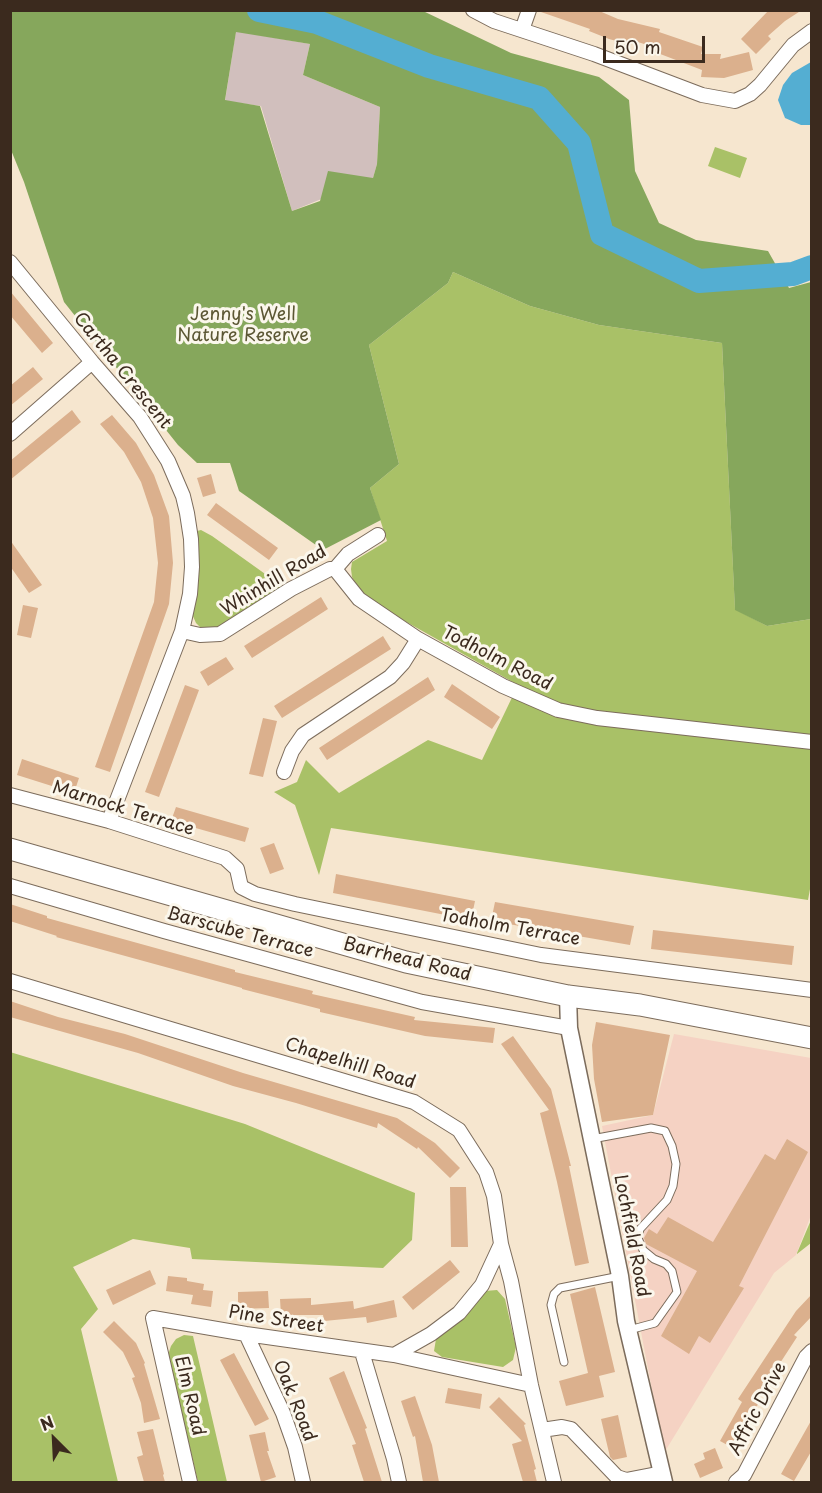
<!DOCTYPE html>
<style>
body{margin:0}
#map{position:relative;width:822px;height:1493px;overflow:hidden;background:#f6e6cf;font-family:"Playpen Sans",sans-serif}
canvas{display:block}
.frame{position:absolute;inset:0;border:12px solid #3b2a1e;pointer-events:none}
.north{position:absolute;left:24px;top:1409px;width:60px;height:60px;-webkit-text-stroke:4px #fbf7ec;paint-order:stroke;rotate:336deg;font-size:16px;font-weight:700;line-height:24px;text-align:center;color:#3b2a1e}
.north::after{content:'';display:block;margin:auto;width:21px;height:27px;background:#3b2a1e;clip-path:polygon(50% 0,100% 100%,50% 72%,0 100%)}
.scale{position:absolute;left:603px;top:36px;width:102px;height:27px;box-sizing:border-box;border:3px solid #3b2a1e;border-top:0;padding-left:8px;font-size:18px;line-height:21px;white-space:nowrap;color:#3b2a1e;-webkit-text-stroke:4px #fbf7ec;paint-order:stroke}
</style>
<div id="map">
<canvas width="822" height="1493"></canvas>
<div class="frame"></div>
<div class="north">N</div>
<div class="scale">50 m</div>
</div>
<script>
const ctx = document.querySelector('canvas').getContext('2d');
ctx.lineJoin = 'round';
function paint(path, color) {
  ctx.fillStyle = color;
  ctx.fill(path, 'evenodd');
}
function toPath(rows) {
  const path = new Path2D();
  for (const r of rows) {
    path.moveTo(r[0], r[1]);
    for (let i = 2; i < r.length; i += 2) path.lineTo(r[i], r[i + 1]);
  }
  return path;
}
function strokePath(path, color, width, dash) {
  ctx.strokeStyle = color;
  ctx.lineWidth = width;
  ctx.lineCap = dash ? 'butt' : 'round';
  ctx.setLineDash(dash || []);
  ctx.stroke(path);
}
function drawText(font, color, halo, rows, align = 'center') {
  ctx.font = font + ' "Playpen Sans",sans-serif';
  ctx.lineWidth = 6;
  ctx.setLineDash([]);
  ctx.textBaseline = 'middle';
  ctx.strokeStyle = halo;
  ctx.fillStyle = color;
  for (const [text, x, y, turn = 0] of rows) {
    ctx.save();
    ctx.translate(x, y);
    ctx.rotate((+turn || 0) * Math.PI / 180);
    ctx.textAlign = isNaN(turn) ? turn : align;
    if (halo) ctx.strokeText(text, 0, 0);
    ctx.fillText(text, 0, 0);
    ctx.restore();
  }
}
paint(toPath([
 [674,1034,811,1058,811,1215,796,1255,774,1273,664,1453,602,1126,653,1115]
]), '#f5d2c3');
paint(toPath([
 [236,31,310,44,303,75,380,107,377,164,373,178,292,211,261,106,225,101]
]), '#d1bfbd');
paint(toPath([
 [715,147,747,158,740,178,708,166],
 [453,272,530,306,599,325,722,343,735,609,767,626,811,619,812,878,808,900,331,828,319,875,295,805,274,792,297,782,306,760,339,793,428,740,482,760,518,685,371,602,360,591,352,577,351,569,352,562,387,541,370,488,399,464,369,345,448,283],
 [201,530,212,536,282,586,216,628,200,627,196,623,192,614,198,572,197,531],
 [10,1052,245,1124,415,1193,412,1240,383,1268,192,1259,190,1248,133,1239,73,1267,98,1309,81,1329,118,1482,11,1482],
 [811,1220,811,1243,797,1254,797,1253],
 [497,1290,505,1299,516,1347,513,1360,503,1367,442,1357,434,1351,436,1339,460,1321,485,1291],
 [184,1335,193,1336,227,1482,198,1482,168,1355,171,1346,176,1339]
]), '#a9c167');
paint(toPath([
 [10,11,423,11,511,53,599,77,629,100,635,171,659,223,696,240,768,251,789,288,811,282,811,619,767,626,735,610,722,343,599,325,530,306,453,272,448,283,369,345,399,464,370,488,381,520,323,550,239,491,230,463,197,463,178,445,64,302,24,182,11,150],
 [236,32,310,44,303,75,380,107,377,164,373,178,328,171,320,201,292,211,260,106,225,100]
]), '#86a75c');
paint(toPath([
 [811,62,811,125,801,125,785,118,778,100,783,85,792,73]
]), '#54aed2');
strokePath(toPath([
 [259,10,317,22,429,66,539,98,579,143,602,234,699,281,793,274,812,267]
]), '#54aed2', 24);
paint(toPath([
 [542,10,597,10,618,19,660,29,659,32,703,47,701,54,721,54,720,59,749,52,753,70,724,78,701,77,702,70,655,52,656,48,632,40,631,45,609,39,589,31,590,29,541,12],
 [769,10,802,10,785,21,768,36,771,39,756,54,741,39],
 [10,291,53,343,42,353,10,315],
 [33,367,43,379,10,406,10,386],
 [72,410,81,422,10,480,10,461],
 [112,415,136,443,154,475,169,516,173,563,169,604,110,772,95,767,154,602,158,563,153,518,141,482,124,452,100,424],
 [211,474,216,493,203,497,197,478],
 [216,503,278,548,269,560,207,515],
 [10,540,42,585,29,593,10,566],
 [321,597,328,609,252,658,244,646],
 [23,605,38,608,31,638,17,635],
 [383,636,391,649,282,718,274,706],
 [226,657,234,669,208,686,200,672],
 [428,677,435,690,327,760,319,748],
 [452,684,500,717,492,729,444,697],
 [185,685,199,690,159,797,145,792],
 [263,718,277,721,263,777,249,774],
 [22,759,79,778,74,793,17,775],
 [176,807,249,828,245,842,171,821],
 [274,843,284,869,270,874,260,848],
 [336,874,475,901,471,920,333,893],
 [495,902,634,926,630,945,491,921],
 [10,904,47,916,47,918,235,970,235,972,313,991,312,994,415,1017,414,1020,495,1028,493,1043,425,1036,320,1012,320,1009,242,989,242,988,56,937,57,936,10,921],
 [653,930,794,946,792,965,651,949],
 [10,1001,58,1017,125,1034,243,1073,397,1118,435,1143,460,1168,450,1178,418,1147,417,1149,378,1123,377,1128,296,1103,233,1086,138,1053,10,1017],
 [596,1022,670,1035,653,1115,602,1122,594,1079,592,1045],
 [513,1036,551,1089,571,1166,569,1166,589,1263,575,1266,557,1182,540,1113,549,1110,501,1044],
 [787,1139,808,1152,739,1286,744,1288,710,1343,699,1336,689,1354,661,1336,697,1271,646,1244,644,1238,649,1229,657,1234,668,1217,713,1242,765,1154,775,1160],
 [450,1187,466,1187,468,1247,451,1247],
 [450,1260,460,1272,413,1310,402,1297],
 [150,1270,156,1284,113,1305,106,1290],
 [168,1276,187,1278,187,1281,204,1284,203,1290,213,1291,211,1307,191,1304,193,1295,166,1291],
 [595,1287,615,1372,599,1376,604,1397,566,1406,559,1381,588,1373,570,1294],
 [268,1291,269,1308,238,1309,238,1292],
 [812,1294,812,1316,794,1335,797,1337,758,1397,761,1399,733,1448,720,1441,742,1402,738,1399,796,1311],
 [311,1298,311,1305,353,1301,354,1309,394,1300,397,1317,367,1323,366,1317,324,1321,323,1315,281,1315,280,1299],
 [114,1321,136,1343,145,1363,144,1364,160,1419,144,1423,141,1403,132,1378,135,1377,123,1352,103,1332],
 [234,1353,269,1419,255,1426,220,1360],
 [344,1371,367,1428,365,1429,382,1482,364,1482,352,1445,356,1444,329,1378],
 [448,1388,482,1394,480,1409,445,1403],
 [415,1396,432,1445,439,1482,423,1482,415,1436,413,1437,401,1401],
 [499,1397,526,1424,524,1425,536,1469,534,1470,537,1482,523,1482,512,1444,522,1441,489,1407],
 [618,1415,627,1457,613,1460,610,1457,601,1419],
 [812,1419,812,1450,794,1481,781,1474],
 [153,1429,164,1474,163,1475,165,1482,144,1482,137,1457,143,1455,137,1432],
 [265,1432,269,1451,267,1451,276,1477,261,1482,249,1435],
 [715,1448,723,1468,700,1478,694,1464,705,1459,703,1453]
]), '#dbb08d');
const service = toPath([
 [592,1139,651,1128,665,1131,672,1146,676,1164,673,1186,667,1200,640,1229,638,1238,643,1250,654,1259,666,1264,672,1271,677,1292,655,1323,629,1330],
 [564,1362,551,1305,554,1294,560,1288,620,1276]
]);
const minor = toPath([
 [473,10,494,21,594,54,702,95,735,101,750,94,760,85,793,45,812,31],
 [522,30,529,10],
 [10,262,92,362,140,417,168,461,183,496,187,513,191,539,192,567,190,594,182,631,109,821],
 [10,434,92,362],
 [335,569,359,599,418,639,503,686,558,710,597,718,812,742],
 [182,631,200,635,220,634,291,589,330,569,335,569,348,554,378,535],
 [284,772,292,751,303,735,390,677,403,663,418,639],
 [10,795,109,821,225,858,237,869,241,887,255,894,295,904,541,955,812,990],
 [10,886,164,931,422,1002,569,1028],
 [10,981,414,1102,459,1130,486,1172,494,1196,501,1244,511,1281,531,1385,554,1482],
 [246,1334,283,1413,295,1447,303,1482],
 [362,1352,394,1459,399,1482],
 [394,1355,531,1385],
 [542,1430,562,1427,571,1429,617,1477,626,1480,662,1473],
 [190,1482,153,1318,246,1334,394,1355,431,1334,459,1313,482,1285,501,1244],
 [736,1482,744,1475,806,1357,812,1351]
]);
const tertiary = toPath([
 [568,996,569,1028,620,1276,626,1321,664,1482]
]);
const primary = toPath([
 [10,849,406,962,568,996,640,1005,812,1038]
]);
strokePath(service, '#7c6c5c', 9);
strokePath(minor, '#7c6c5c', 16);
strokePath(tertiary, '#7c6c5c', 19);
strokePath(primary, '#7c6c5c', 23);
strokePath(service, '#fff', 7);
strokePath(minor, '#fff', 14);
strokePath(tertiary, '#fff', 16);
strokePath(primary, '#fff', 21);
drawText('18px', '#5c5734', '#fbf7ec', [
 ["Jenny's Well",243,315],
 ["Nature Reserve",243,336]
]);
drawText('18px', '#3b2a1e', '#fbf7ec', [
 ["Cartha Crescent",122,371,51],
 ["Whinhill Road",274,581,-31],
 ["Todholm Road",497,659,27],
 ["Marnock Terrace",123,809,17],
 ["Todholm Terrace",510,928,10],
 ["Barscube Terrace",240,933,15],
 ["Barrhead Road",407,960,14],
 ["Chapelhill Road",350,1064,17],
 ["Lochfield Road",631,1236,79],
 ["Pine Street",276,1320,9],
 ["Elm Road",189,1396,77],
 ["Oak Road",294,1401,68],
 ["Affric Drive",758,1409,-62]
]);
</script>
